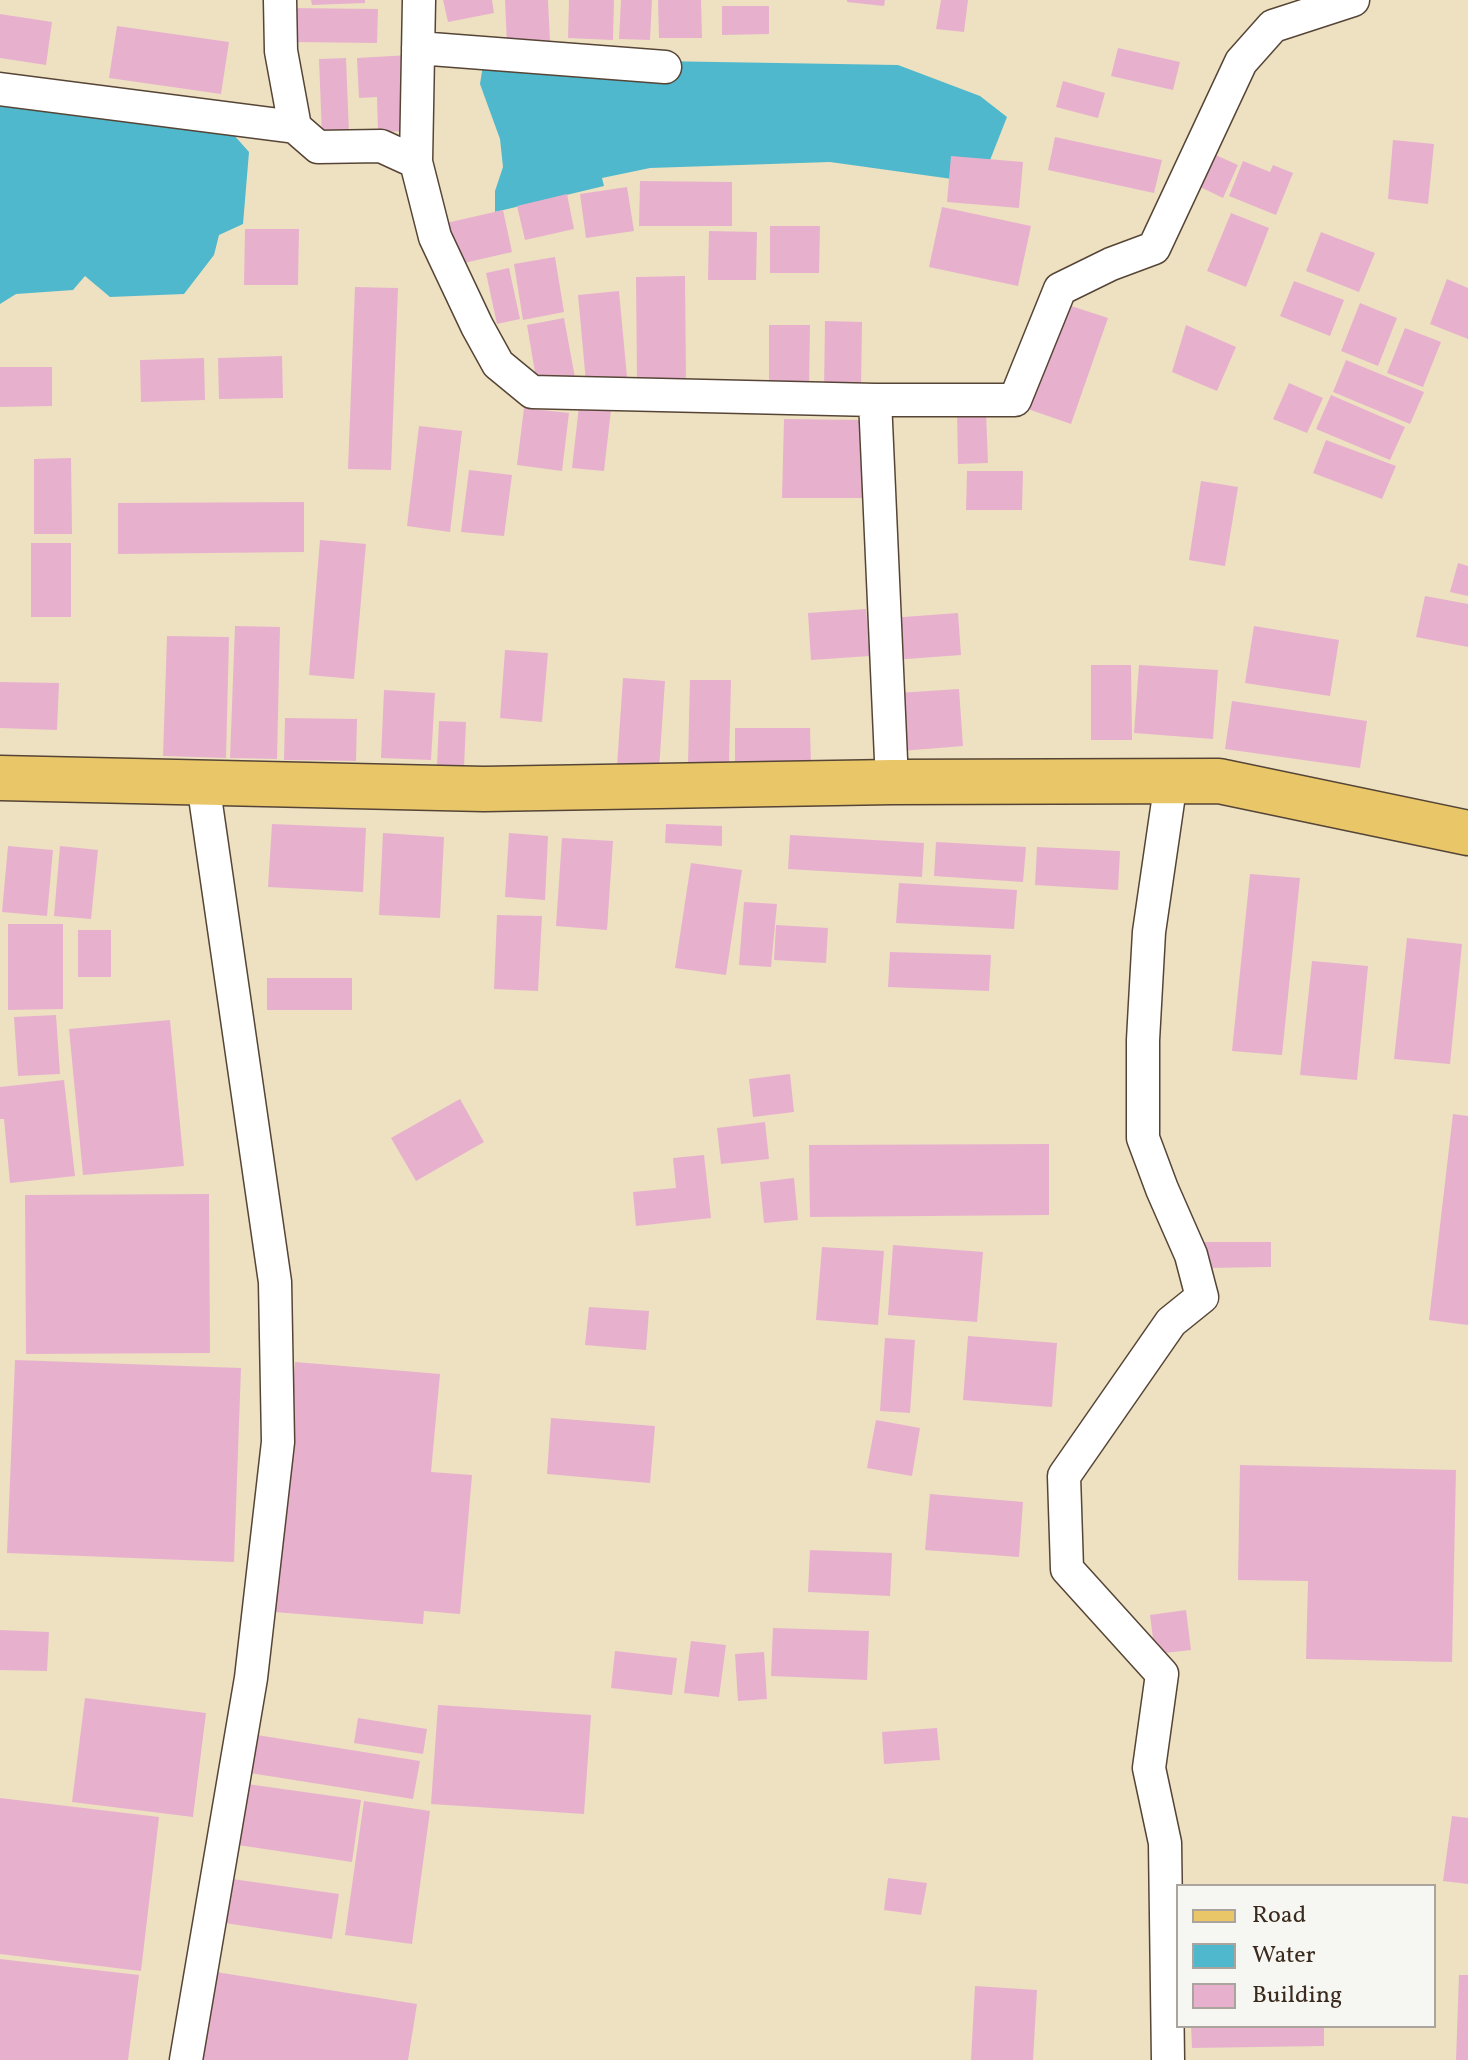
<!DOCTYPE html>
<style>
body{margin:0}
#map{position:relative;width:1468px;height:2060px;overflow:hidden;background:#ede1c1;font-family:Vollkorn,serif}
canvas{display:block}
.legend{position:absolute;left:1176px;top:1884px;width:260px;height:144px;box-sizing:border-box;background:#f6f6f2;border:2px solid #aba49d;margin:0;padding:10px 14px;list-style:none;font-size:24px;color:#3b2a1e}
.legend li{display:flex;align-items:center;gap:16px;height:40px}
.legend b{width:40px;border:2px solid #aba49d}
</style>
<div id="map">
<canvas width="1468" height="2060"></canvas>
<ul class="legend">
<li><b style="height:10px;background:#e9c769"></b>Road</li>
<li><b style="height:22px;background:#4fb8cc"></b>Water</li>
<li><b style="height:22px;background:#e7b1ce"></b>Building</li>
</ul>
</div>
<script>
const ctx = document.querySelector('canvas').getContext('2d');
ctx.lineJoin = 'round';
function paint(path, color) {
  ctx.fillStyle = color;
  ctx.fill(path, 'evenodd');
}
function toPath(rows) {
  const path = new Path2D();
  for (const r of rows) {
    path.moveTo(r[0], r[1]);
    for (let i = 2; i < r.length; i += 2) path.lineTo(r[i], r[i + 1]);
  }
  return path;
}
function strokePath(path, color, width, dash) {
  ctx.strokeStyle = color;
  ctx.lineWidth = width;
  ctx.lineCap = dash ? 'butt' : 'round';
  ctx.setLineDash(dash || []);
  ctx.stroke(path);
}
paint(toPath([
 [656,61,898,65,980,96,1007,117,981,183,830,162,650,168,602,178,604,186,495,212,495,191,503,167,500,139,480,84,483,65],
 [0,90,233,134,249,152,243,224,219,235,214,255,184,294,110,297,85,276,73,290,16,294,0,304]
]), '#4fb8cc');
paint(toPath([
 [311,0,365,0,365,3,312,5],
 [443,0,492,0,494,13,448,22],
 [505,0,548,0,550,43,507,45],
 [569,0,614,0,613,40,568,38],
 [621,0,652,0,650,40,619,39],
 [658,0,701,0,702,38,659,38],
 [847,0,885,0,884,6,847,2],
 [941,0,968,0,964,32,936,29],
 [722,6,769,6,769,34,722,35],
 [291,8,378,9,377,43,290,42],
 [0,14,52,22,46,65,0,58],
 [117,26,229,42,221,94,109,78],
 [1118,48,1180,62,1173,90,1111,76],
 [410,55,413,131,378,132,377,97,359,98,357,58],
 [346,58,349,134,322,136,319,59],
 [1063,81,1105,93,1098,118,1056,107],
 [1055,137,1162,160,1154,193,1048,170],
 [1393,140,1434,144,1428,204,1388,199],
 [1211,153,1238,165,1223,198,1196,185],
 [951,156,1023,162,1019,208,947,202],
 [1243,161,1270,172,1273,165,1293,173,1276,215,1229,196],
 [640,181,732,182,732,226,639,226],
 [627,187,634,231,586,238,580,194],
 [567,194,574,229,525,240,517,206],
 [942,207,1031,226,1018,286,929,267],
 [503,210,512,252,451,266,442,224],
 [1231,213,1269,228,1246,287,1207,271],
 [770,226,820,226,819,273,770,273],
 [245,229,299,229,298,285,244,285],
 [709,231,757,232,756,280,708,280],
 [1321,232,1375,253,1359,292,1306,271],
 [555,257,564,312,523,320,514,264],
 [509,268,520,319,497,324,486,273],
 [685,276,686,382,637,382,636,277],
 [1447,279,1468,288,1468,339,1430,324],
 [1294,281,1344,300,1330,336,1280,316],
 [355,287,398,288,391,470,348,469],
 [619,291,627,377,586,382,578,295],
 [1059,302,1108,318,1071,424,1022,407],
 [1360,303,1397,318,1378,366,1341,351],
 [564,318,576,383,538,390,527,325],
 [825,321,862,322,861,390,824,389],
 [769,325,810,325,809,390,769,390],
 [1186,325,1236,347,1217,391,1172,372],
 [1405,328,1441,342,1423,387,1387,373],
 [282,356,283,398,219,399,218,358],
 [204,358,205,400,141,402,140,360],
 [1346,360,1424,392,1410,424,1333,392],
 [0,367,52,367,52,406,0,407],
 [1289,383,1323,398,1307,433,1273,419],
 [1331,395,1405,427,1390,460,1316,429],
 [579,406,611,410,604,471,572,468],
 [524,408,569,413,562,471,517,465],
 [986,411,988,463,958,464,957,412],
 [784,419,863,420,863,498,782,498],
 [419,426,462,431,450,532,407,526],
 [1326,440,1396,466,1382,499,1313,473],
 [71,458,72,534,34,534,34,459],
 [469,470,512,475,504,536,461,532],
 [967,471,1023,471,1022,510,966,510],
 [1201,481,1238,487,1225,566,1189,560],
 [304,502,304,552,118,554,118,503],
 [320,540,366,544,354,679,309,675],
 [31,543,71,543,71,617,31,617],
 [1458,563,1468,566,1468,596,1450,592],
 [1425,596,1468,604,1468,647,1416,637],
 [866,609,870,656,811,660,808,613],
 [958,613,961,655,893,660,890,618],
 [235,626,280,627,277,759,230,758],
 [1254,626,1339,640,1330,696,1245,683],
 [167,636,229,637,226,758,163,756],
 [505,650,548,653,542,722,500,718],
 [1091,665,1131,665,1132,740,1091,740],
 [1139,665,1218,670,1213,739,1134,733],
 [623,678,665,681,659,769,617,766],
 [690,680,731,680,729,764,688,763],
 [0,682,59,683,57,730,0,728],
 [959,689,963,746,901,751,897,693],
 [384,690,435,693,431,760,381,758],
 [1232,701,1367,721,1360,768,1225,749],
 [285,718,357,719,356,761,284,760],
 [439,721,466,722,464,767,437,765],
 [735,728,810,728,811,764,735,765],
 [272,824,366,828,363,892,268,887],
 [666,824,722,826,722,846,665,843],
 [383,833,444,837,440,918,379,915],
 [509,833,548,836,545,900,505,897],
 [790,835,924,843,922,877,788,869],
 [562,838,613,841,607,930,556,926],
 [936,842,1026,847,1023,882,934,876],
 [8,846,53,850,47,916,2,912],
 [60,846,98,850,91,919,54,916],
 [1037,847,1120,851,1118,890,1035,885],
 [691,863,742,870,726,975,675,968],
 [1250,874,1300,878,1282,1055,1232,1051],
 [899,883,1017,890,1014,929,896,923],
 [744,902,777,904,771,967,739,965],
 [497,915,542,916,538,991,494,989],
 [8,924,63,924,63,1009,8,1010],
 [776,925,828,928,826,963,774,960],
 [78,930,111,930,111,977,78,977],
 [1407,938,1462,944,1450,1064,1394,1059],
 [890,952,991,955,989,991,888,987],
 [1312,961,1368,966,1357,1080,1300,1075],
 [267,978,352,978,352,1010,267,1010],
 [56,1015,60,1074,18,1076,14,1017],
 [170,1020,184,1166,83,1175,69,1029],
 [790,1074,794,1112,753,1117,749,1079],
 [64,1080,75,1176,10,1183,4,1119,0,1119,0,1087],
 [460,1099,484,1142,416,1181,391,1138],
 [1453,1114,1468,1116,1468,1325,1429,1320],
 [765,1122,769,1159,721,1164,717,1128],
 [1049,1144,1049,1215,810,1217,809,1145],
 [704,1155,711,1218,636,1226,633,1192,676,1188,673,1158],
 [794,1178,798,1220,764,1223,760,1182],
 [209,1194,210,1353,26,1354,25,1195],
 [1204,1242,1271,1242,1271,1267,1204,1268],
 [893,1245,983,1252,977,1322,888,1315],
 [822,1247,884,1251,878,1325,816,1320],
 [589,1307,649,1311,646,1350,585,1345],
 [968,1336,1057,1343,1052,1407,963,1400],
 [885,1338,915,1340,910,1413,880,1411],
 [15,1360,241,1368,234,1562,7,1553],
 [295,1362,440,1374,431,1472,472,1475,460,1614,424,1611,423,1624,274,1612],
 [551,1418,655,1426,650,1483,547,1474],
 [876,1420,920,1428,912,1476,867,1468],
 [1240,1465,1456,1470,1452,1662,1306,1659,1308,1581,1238,1580],
 [930,1494,1023,1502,1019,1557,925,1550],
 [810,1550,892,1553,890,1596,808,1592],
 [1186,1610,1191,1650,1155,1654,1150,1615],
 [773,1628,869,1631,867,1680,771,1676],
 [0,1630,49,1632,47,1671,0,1670],
 [691,1641,726,1645,719,1697,684,1693],
 [615,1651,677,1658,672,1695,611,1688],
 [764,1652,767,1699,738,1701,735,1654],
 [85,1698,206,1713,193,1817,72,1802],
 [438,1705,591,1715,584,1814,431,1804],
 [358,1718,427,1729,423,1754,354,1743],
 [937,1728,940,1760,884,1764,882,1732],
 [257,1735,420,1761,413,1799,250,1773],
 [240,1783,361,1800,352,1862,231,1844],
 [0,1798,159,1817,141,1971,0,1954],
 [364,1801,430,1811,412,1944,345,1935],
 [1452,1816,1468,1818,1468,1884,1443,1881],
 [225,1878,339,1894,332,1939,218,1922],
 [888,1878,927,1883,921,1915,884,1910],
 [0,1959,139,1975,128,2060,0,2060],
 [216,1972,417,2004,408,2060,201,2060],
 [1459,1975,1468,1975,1468,2060,1456,2060],
 [975,1986,1037,1990,1033,2060,971,2060],
 [1191,2026,1324,2026,1324,2046,1192,2048]
]), '#e7b1ce');
const street = toPath([
 [280,0,281,51,295,127,318,147,381,146,416,162,435,237,477,326,498,364,532,392,875,400,1015,400,1060,289,1111,264,1154,248,1241,62,1273,26,1353,0],
 [418,48,665,67],
 [0,89,295,127],
 [416,162,419,0],
 [875,400,892,782],
 [186,2060,251,1678,278,1442,275,1282,203,783],
 [1168,2060,1165,1843,1149,1768,1162,1674,1067,1569,1064,1476,1171,1322,1202,1297,1191,1255,1162,1189,1143,1138,1143,1040,1149,932,1171,781]
]);
const primary = toPath([
 [0,778,484,789,892,782,1219,781,1468,833]
]);
strokePath(street, '#564536', 35);
strokePath(primary, '#564536', 47);
strokePath(street, '#fff', 32);
strokePath(primary, '#e9c769', 44);
</script>
